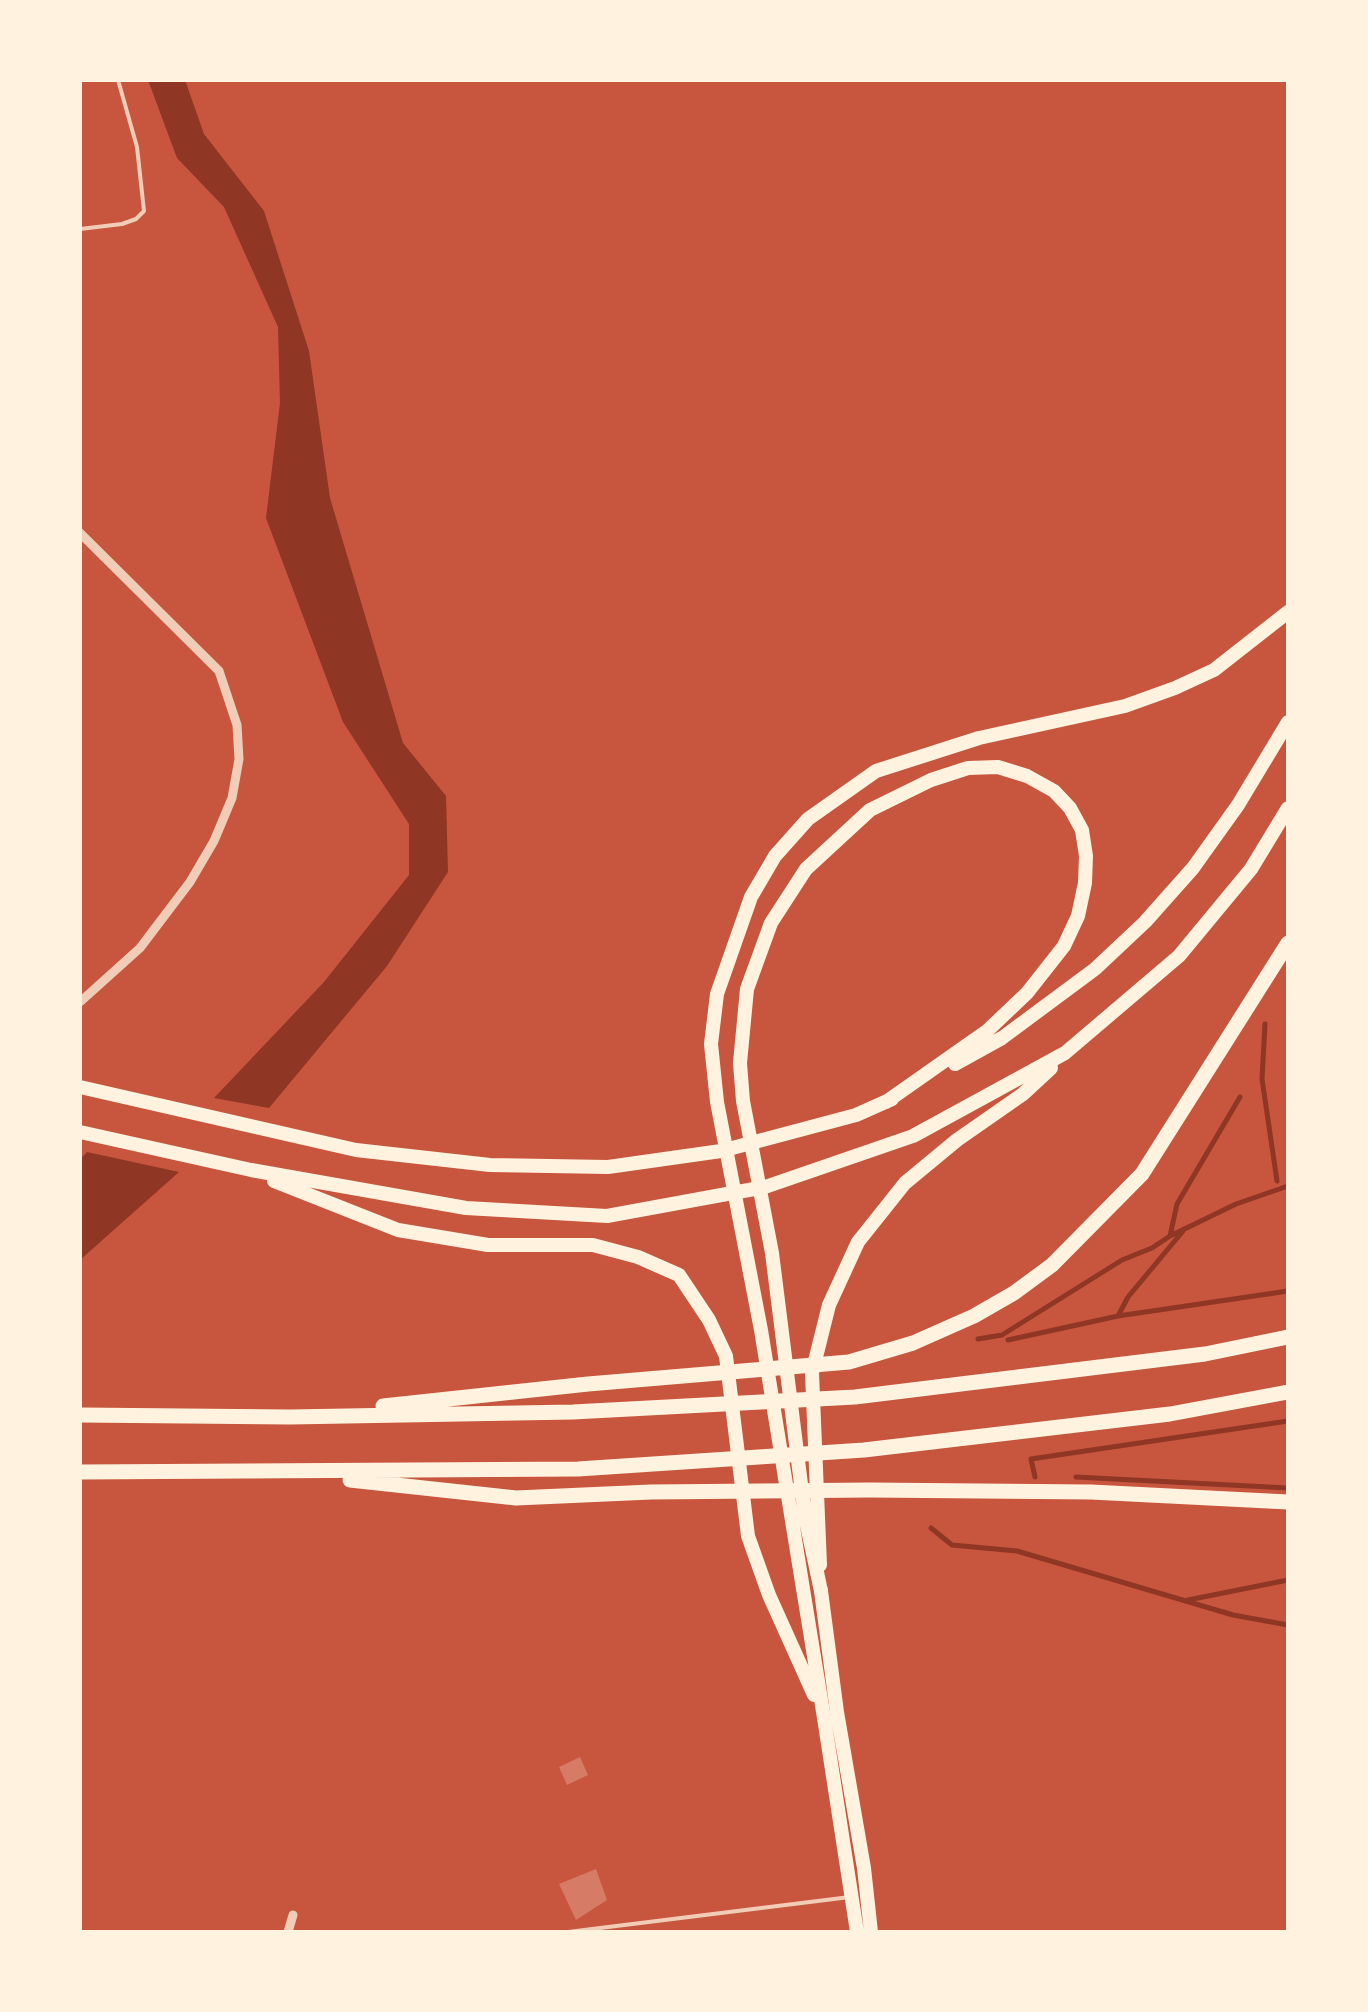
<!DOCTYPE html>
<style>
body{margin:0}
#map{position:relative;width:1368px;height:2012px;overflow:hidden;background:#c8553d;font-family:"Crimson Pro",serif}
canvas{display:block}
.frame{position:absolute;inset:0;border:82px solid #fff3e0;pointer-events:none}
</style>
<div id="map">
<canvas width="1368" height="2012"></canvas>
<div class="frame"></div>
</div>
<script>
const ctx = document.querySelector('canvas').getContext('2d');
ctx.lineJoin = 'round';
function paint(path, color) {
  ctx.fillStyle = color;
  ctx.fill(path, 'evenodd');
}
function toPath(rows) {
  const path = new Path2D();
  for (const r of rows) {
    path.moveTo(r[0], r[1]);
    for (let i = 2; i < r.length; i += 2) path.lineTo(r[i], r[i + 1]);
  }
  return path;
}
function strokePath(path, color, width, dash) {
  ctx.strokeStyle = color;
  ctx.lineWidth = width;
  ctx.lineCap = dash ? 'butt' : 'round';
  ctx.setLineDash(dash || []);
  ctx.stroke(path);
}
paint(toPath([
 [148,80,185,80,204,134,264,211,309,351,330,498,403,743,446,796,448,872,387,966,269,1108,214,1098,324,982,409,875,409,824,343,722,266,518,280,403,278,327,224,207,177,158],
 [87,1152,179,1172,80,1260,80,1159]
]), '#8f3625');
strokePath(toPath([
 [1265,1024,1262,1079,1277,1181],
 [1170,1236,1177,1204,1240,1097],
 [1118,1316,1128,1297,1183,1231],
 [978,1339,1002,1335,1122,1260,1152,1248,1170,1236,1236,1204,1288,1186],
 [1008,1340,1118,1316,1288,1291],
 [1035,1477,1031,1459,1288,1421],
 [1076,1477,1288,1488],
 [931,1528,952,1545,1017,1551,1233,1615,1288,1625],
 [1188,1600,1288,1580]
]), '#8f3625', 5);
paint(toPath([
 [580,1757,588,1775,567,1785,559,1767],
 [596,1869,607,1900,576,1920,559,1884]
]), '#d67c66');
strokePath(toPath([
 [80,229,122,224,136,219,144,211,137,147,118,80],
 [568,1932,850,1897]
]), '#f1ccb7', 4);
strokePath(toPath([
 [80,533,219,671,237,725,239,759,232,798,214,841,190,882,140,948,80,1002],
 [288,1932,293,1915]
]), '#f1ccb7', 9);
strokePath(toPath([
 [821,1591,837,1712,864,1868,871,1932],
 [824,1718,857,1932]
]), '#fff3e0', 14);
strokePath(toPath([
 [955,1064,1002,1038,1095,969,1145,922,1193,868,1238,805,1288,722],
 [80,1087,356,1150,490,1165,608,1167,721,1151,856,1115,892,1099],
 [80,1132,251,1170,466,1208,607,1216,765,1187,913,1136,1065,1053,1179,956,1251,869,1288,808],
 [274,1181,398,1230,488,1245,593,1245,638,1257,679,1275,709,1320,726,1356,748,1536,769,1595,814,1695],
 [820,1565,812,1373,829,1305,858,1242,905,1183,957,1140,1023,1094,1051,1068],
 [821,1591,805,1516,772,1253,743,1101,740,1063,747,989,771,923,806,869,870,810,931,780,968,768,998,767,1027,776,1054,791,1070,808,1082,830,1086,856,1085,883,1078,916,1064,946,1027,993,987,1031,886,1102],
 [824,1718,761,1330,717,1102,711,1044,717,994,751,897,775,856,808,819,876,771,979,738,1125,706,1175,688,1214,670,1288,612]
]), '#fff3e0', 14);
strokePath(toPath([
 [383,1406,588,1384,849,1362,913,1343,974,1316,1014,1293,1052,1265,1142,1174,1288,943],
 [80,1415,290,1417,573,1412,855,1397,1205,1354,1288,1337],
 [80,1472,578,1469,864,1450,1170,1414,1288,1392],
 [350,1480,516,1498,651,1492,870,1490,1091,1492,1288,1502]
]), '#fff3e0', 15);
</script>
